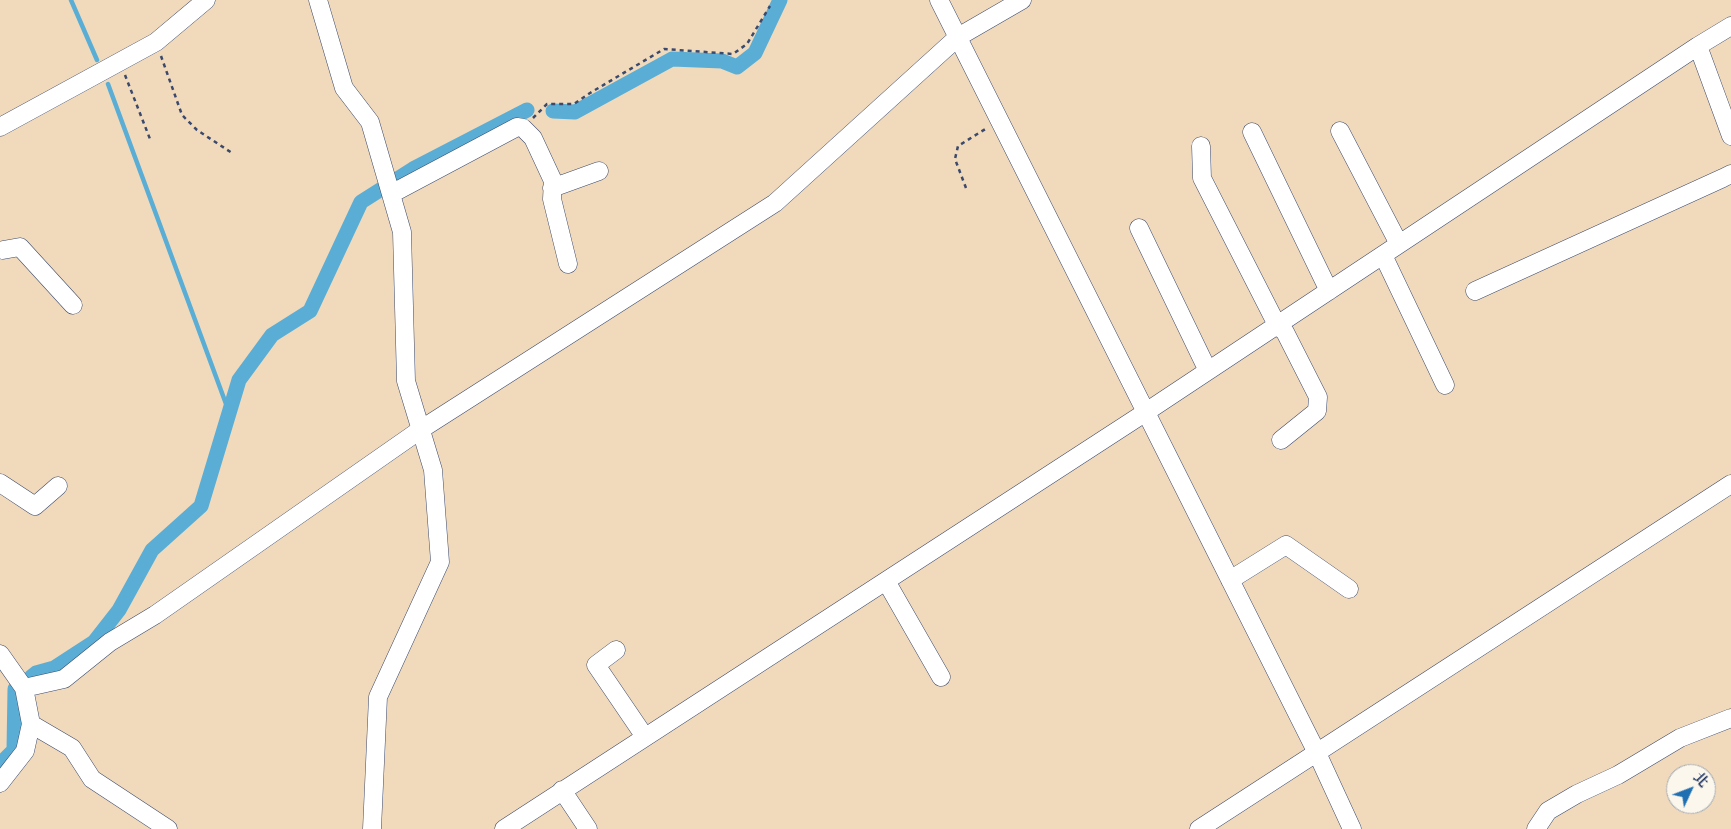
<!DOCTYPE html>
<meta charset="utf-8">
<style>
body{margin:0}
#map{position:relative;width:1731px;height:829px;overflow:hidden;background:#f1dabb;font-family:"Libre Caslon Text","Noto Serif TC",serif}
canvas{display:block}
.north{position:absolute;left:1666px;top:764px;width:50px;height:50px;box-sizing:border-box;background:#fbf7ec;border:1px solid #a1a7b3;border-radius:50%;rotate:47deg;font-size:14px;font-weight:700;line-height:20px;text-align:center;color:#1b2f5e}
.north::after{content:'';display:block;margin:auto;width:18px;height:22px;background:#1f6fb2;clip-path:polygon(50% 0,100% 100%,50% 72%,0 100%)}
</style>
<div id="map">
<canvas width="1731" height="829"></canvas>
<div class="north">北</div>
</div>
<script>
const ctx = document.querySelector('canvas').getContext('2d');
ctx.lineJoin = 'round';
function toPath(rows) {
  const path = new Path2D();
  for (const r of rows) {
    path.moveTo(r[0], r[1]);
    for (let i = 2; i < r.length; i += 2) path.lineTo(r[i], r[i + 1]);
  }
  return path;
}
function strokePath(path, color, width, dash) {
  ctx.strokeStyle = color;
  ctx.lineWidth = width;
  ctx.lineCap = dash ? 'butt' : 'round';
  ctx.setLineDash(dash || []);
  ctx.stroke(path);
}
strokePath(toPath([
 [71,0,97,60],
 [108,84,229,412]
]), '#5aaed6', 4.5);
strokePath(toPath([
 [553,111,575,112,672,59,722,61,737,67,755,53,780,0],
 [31,677,36,673,54,668,94,642,119,610,152,550,201,506,239,380,272,335,310,311,361,202,413,169,527,110],
 [0,764,14,750,15,689]
]), '#5aaed6', 15);
const minor = toPath([
 [318,0,344,88,370,122,402,232,406,381,433,470,440,562,378,697,372,829],
 [939,0,1317,753,1352,829],
 [1698,46,1731,136],
 [0,127,156,42,206,0],
 [1340,131,1399,244],
 [1252,132,1329,291],
 [1201,146,1202,178,1277,325,1285,332,1318,397,1317,411,1281,440],
 [552,188,599,171],
 [391,194,517,127,523,128,533,138,553,181,552,199,568,264],
 [1139,228,1208,371],
 [3,250,20,247,73,305],
 [1383,255,1445,385],
 [1475,291,1723,178,1731,174],
 [0,483,35,506,58,486],
 [1230,580,1286,545,1349,589],
 [886,581,941,677],
 [616,650,596,665,645,737],
 [0,654,24,688,64,679,110,642,155,615,420,430,775,203,958,37,1022,0],
 [31,724,72,748,92,779,168,829],
 [0,783,25,751,31,724,24,688],
 [562,790,588,829],
 [504,829,1146,412,1698,46,1731,26],
 [1199,829,1731,484],
 [1536,829,1548,811,1577,794,1618,775,1680,738,1731,718]
]);
strokePath(minor, '#3b496c', 19);
strokePath(toPath([
 [161,56,182,115,197,130,232,153],
 [125,75,150,139],
 [533,118,547,104,574,104,590,93,664,49,733,54,747,44,770,6],
 [966,188,955,159,958,146,987,128]
]), '#3b496c', 2.5, [4, 4]);
strokePath(minor, '#fff', 18);
</script>
